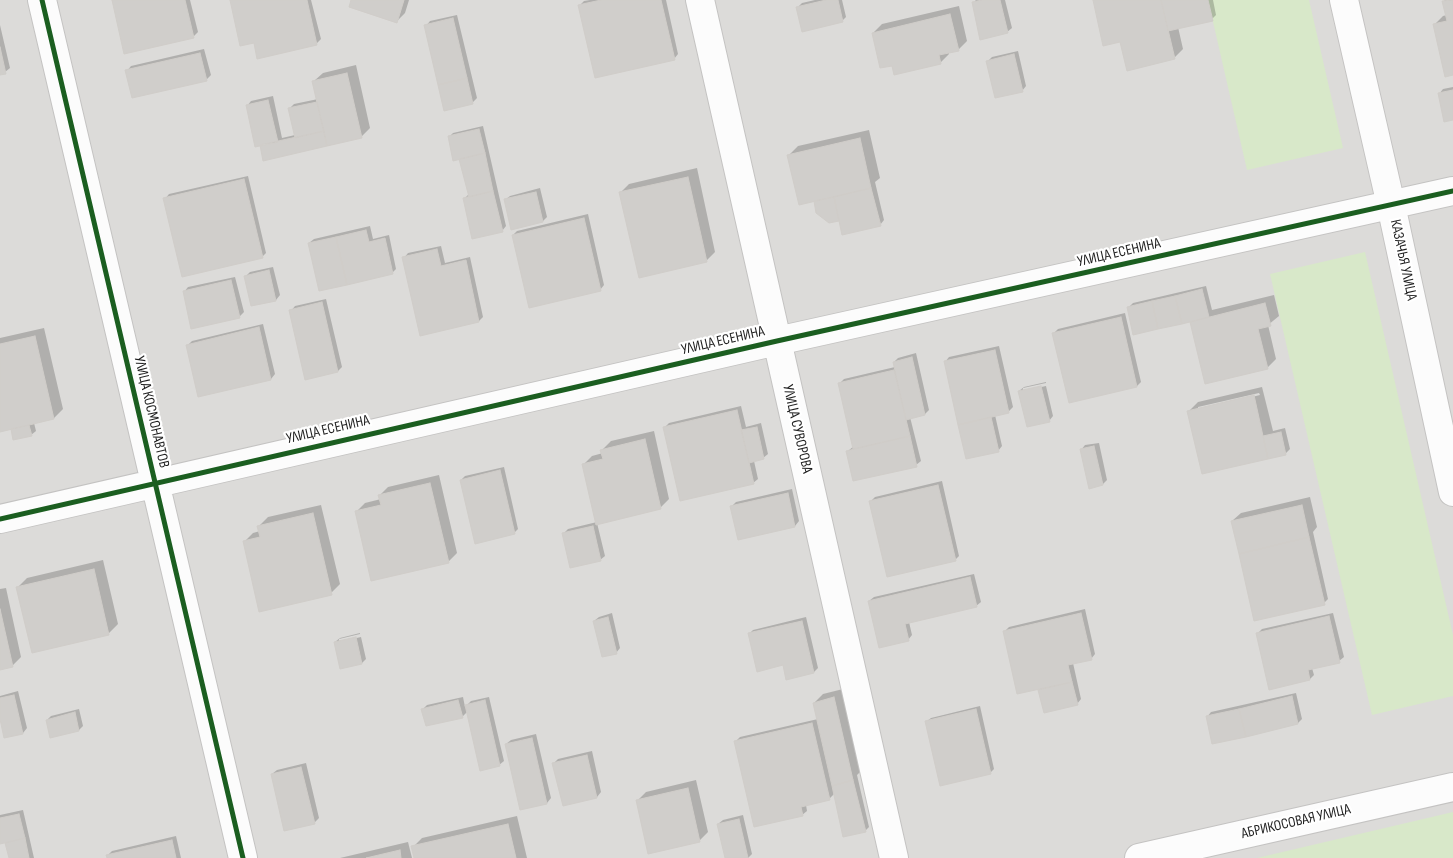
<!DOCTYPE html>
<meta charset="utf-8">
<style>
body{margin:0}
canvas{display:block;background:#edebe8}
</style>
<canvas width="1453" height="858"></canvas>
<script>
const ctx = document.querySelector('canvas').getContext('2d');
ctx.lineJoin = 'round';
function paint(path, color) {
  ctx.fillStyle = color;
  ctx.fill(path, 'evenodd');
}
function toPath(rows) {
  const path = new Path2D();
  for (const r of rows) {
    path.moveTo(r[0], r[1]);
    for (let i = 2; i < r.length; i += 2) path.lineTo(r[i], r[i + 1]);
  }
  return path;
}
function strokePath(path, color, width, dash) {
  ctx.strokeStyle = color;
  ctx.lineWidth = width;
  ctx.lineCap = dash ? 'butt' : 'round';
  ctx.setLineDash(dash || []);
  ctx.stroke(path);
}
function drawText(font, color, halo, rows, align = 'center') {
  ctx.font = font + ' "Sofia Sans Condensed",sans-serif';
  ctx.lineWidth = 4.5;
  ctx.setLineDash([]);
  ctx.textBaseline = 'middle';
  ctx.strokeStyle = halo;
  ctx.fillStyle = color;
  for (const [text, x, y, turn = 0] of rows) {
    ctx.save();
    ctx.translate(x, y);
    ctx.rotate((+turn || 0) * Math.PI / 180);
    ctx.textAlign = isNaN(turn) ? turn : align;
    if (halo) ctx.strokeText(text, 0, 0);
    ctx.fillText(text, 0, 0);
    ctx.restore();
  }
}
paint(toPath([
 [0,0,1453,0,1453,858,0,858]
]), '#dcdbd9');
paint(toPath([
 [1208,0,1309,0,1343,148,1247,170],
 [1365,252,1453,635,1453,696,1372,715,1270,274],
 [1453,812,1453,858,1257,858]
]), '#d8e8c9');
paint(toPath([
 [113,0,190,0,198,32,194,36],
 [231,0,311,0,321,39,316,44],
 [352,0,409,0,405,13,396,22],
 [590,0,666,0,678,54,674,59,579,6,584,1],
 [815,0,842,0,846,17,842,21,798,7,802,3],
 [976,0,1005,0,1012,28,1007,32,973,3],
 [1094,0,1213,0,1216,15,1212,19,1178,27,1183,49,1174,58,1121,41],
 [1445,0,1453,0,1453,74,1434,25,1443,16,1447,15,1444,1],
 [959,6,967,41,958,50,949,52,949,54,940,63,893,64,873,33,882,24],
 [457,15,477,98,472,103,426,26,430,21],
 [0,25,10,68,5,72,0,74],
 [204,49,211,75,206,80,127,71,131,66],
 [1018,51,1026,86,1022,91,988,61,992,57],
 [356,65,370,128,361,137,261,144,247,106,251,101,273,96,282,138,295,135,290,108,294,104,318,99,314,81,323,73],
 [1453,87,1453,119,1439,94,1443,89],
 [483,126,506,226,502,231,465,198,469,194,460,158,449,137,453,133],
 [869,130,880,178,875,182,884,220,880,225,840,219,829,222,789,155,798,146],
 [697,168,715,252,706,261,620,193,629,184],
 [248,176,266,253,262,257,165,199,169,194],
 [540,188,547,217,543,221,505,200,510,196],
 [588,214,604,285,600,290,513,235,517,231],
 [370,226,373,239,389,235,396,269,392,273,309,243,314,239],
 [441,246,445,263,470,257,483,317,479,321,404,258,408,253],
 [273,267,280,295,276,300,252,305,246,276,250,272],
 [235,277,244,312,239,317,184,292,188,287],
 [1206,286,1212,310,1274,295,1279,316,1268,325,1276,359,1267,368,1206,383,1191,320,1129,307,1133,303],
 [326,299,342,367,338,371,291,311,295,306],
 [1125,313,1141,382,1137,386,1070,401,1054,333,1058,329],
 [263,324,275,374,271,379,199,395,188,345,192,341],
 [44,328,63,409,54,418,34,423,36,431,31,435,12,428,0,431,0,338],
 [999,346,1013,407,1008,412,995,415,1002,446,998,451,945,362,949,357],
 [916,353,929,410,925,414,910,417,921,461,916,465,848,451,854,446,839,384,844,379,895,367,894,362,898,358],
 [1046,382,1046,383,1023,388,1023,391,1046,386,1053,416,1049,421,1019,391,1024,387],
 [1262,387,1273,431,1285,428,1290,449,1285,454,1203,473,1189,411,1198,402],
 [1259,393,1260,395,1198,410,1198,407],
 [741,406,746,427,761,423,768,454,763,458,754,461,758,479,753,483,664,428,669,423],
 [654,431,669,499,660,508,597,523,605,556,600,560,563,534,568,529,597,522,583,465,592,456,603,453,602,450,611,441],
 [1099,443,1107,480,1103,484,1081,450,1085,445],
 [504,467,518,529,514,533,461,480,465,476],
 [439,475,457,553,448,562,356,512,365,503,381,499,380,495,388,487],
 [942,481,959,556,955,560,871,501,875,497],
 [792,489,799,521,795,526,732,506,736,502],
 [1310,497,1317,527,1313,532,1328,599,1324,603,1232,521,1241,513],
 [321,505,340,584,331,593,244,542,253,533,260,531,259,526,268,517],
 [103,560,118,624,109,633,18,587,27,578],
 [974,574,981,602,976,606,909,622,912,635,908,640,869,601,874,597],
 [6,588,21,657,12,666,0,669,0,589],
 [1085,609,1095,654,1091,659,1073,663,1081,699,1077,704,1045,711,1039,688,1005,631,1009,627],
 [612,613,620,648,616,653,594,621,599,617],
 [1333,613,1344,657,1339,661,1312,668,1314,675,1310,679,1257,634,1262,629],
 [806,617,818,668,814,672,749,634,753,630],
 [360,633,360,634,339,639,339,642,361,637,366,659,362,663,335,642,340,638],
 [843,689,862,770,857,775,869,827,865,831,835,793,829,799,806,805,807,811,802,815,736,741,740,737,818,719,814,703,823,694],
 [18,691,27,728,23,733,0,713,0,696],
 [1296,693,1302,719,1298,723,1207,717,1211,712],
 [463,697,465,707,471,701,489,697,504,761,499,765,468,711,462,717,423,709,427,705],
 [980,706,994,769,990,773,926,722,931,718],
 [79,709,83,726,79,730,47,720,51,716],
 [536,734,551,798,547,803,521,808,506,744,511,740],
 [592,751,601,792,597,797,554,763,558,759],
 [306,763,319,818,314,823,272,774,277,770],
 [696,780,708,832,699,841,637,801,646,792],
 [23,810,34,858,10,858,6,841,0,843,0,815],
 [743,815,752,854,748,858,727,858,718,824,723,820],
 [517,816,527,858,415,858,413,847,422,838],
 [176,836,181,858,108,858,108,855,112,851],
 [408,842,412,858,340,858]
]), '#0003');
const building = toPath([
 [112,0,185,0,194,38,124,54,112,0],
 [230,0,307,0,317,45,257,59,254,43,240,46,230,0],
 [351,0,404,0,397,23,349,7,351,0],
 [601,0,661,0,675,60,595,78,578,5,601,0],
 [826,0,838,0,843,22,802,32,796,7,826,0],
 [982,0,1000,0,1008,33,980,40,972,2,982,0],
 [1093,0,1161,0,1175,59,1127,71,1120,42,1103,46,1093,0],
 [1161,0,1208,0,1213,21,1168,31,1161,0],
 [1453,0,1453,75,1445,77,1433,24,1447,21,1442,1,1453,0],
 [950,14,959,51,939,55,941,64,894,75,892,66,880,68,872,33,950,14],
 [453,18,467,78,438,85,424,25,453,18],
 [0,47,6,74,0,75,0,47],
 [200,53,207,81,132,98,125,70,200,53],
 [1014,54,1023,92,995,98,986,61,1014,54],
 [347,73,362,138,327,146,312,81,347,73],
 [467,78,473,104,444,111,438,85,467,78],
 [1453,90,1453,120,1444,122,1438,93,1453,90],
 [268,100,278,142,255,147,246,105,268,100],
 [317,102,324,131,295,138,288,108,317,102],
 [479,129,485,153,453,161,448,136,479,129],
 [324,131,327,146,263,161,260,145,324,131],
 [860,138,871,188,799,205,787,155,860,138],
 [485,153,493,191,469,197,459,159,485,153],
 [688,177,707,262,639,278,619,192,688,177],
 [244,179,263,258,182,277,163,198,244,179],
 [871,188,881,226,842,235,834,197,871,188],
 [493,191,503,232,472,239,463,198,493,191],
 [536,192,543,222,511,230,504,199,536,192],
 [834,197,839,221,829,223,816,213,814,201,834,197],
 [584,218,601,291,529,308,512,235,584,218],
 [366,230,369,242,385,238,393,274,347,285,336,237,366,230],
 [336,237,347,285,319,291,308,243,336,237],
 [437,249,441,266,466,260,479,322,420,336,402,257,437,249],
 [269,270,276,301,251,306,244,276,269,270],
 [231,280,240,318,191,329,183,291,231,280],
 [1202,289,1209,317,1182,324,1175,296,1202,289],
 [1175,296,1182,324,1158,329,1152,301,1175,296],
 [1152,301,1158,329,1133,335,1127,307,1152,301],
 [322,302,338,372,305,380,289,310,322,302],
 [1265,303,1271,326,1258,329,1268,369,1205,384,1190,322,1265,303],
 [1121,317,1137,387,1069,403,1052,333,1121,317],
 [259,327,271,380,198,397,186,345,259,327],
 [35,336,54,419,0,432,0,344,35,336],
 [995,350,1009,413,958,425,944,361,995,350],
 [912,357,925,415,906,420,893,362,912,357],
 [894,370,910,436,853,449,838,383,894,370],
 [1041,386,1050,422,1027,427,1018,391,1041,386],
 [1254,395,1268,459,1202,474,1187,411,1254,395],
 [737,410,754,484,680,501,663,427,737,410],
 [991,417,999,452,966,459,958,425,991,417],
 [29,425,32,436,13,440,11,429,29,425],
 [757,427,764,459,749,463,741,430,757,427],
 [1281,432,1286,455,1268,459,1263,436,1281,432],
 [910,436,917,467,853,481,846,451,910,436],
 [645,439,661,509,596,525,582,464,603,459,600,450,645,439],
 [1094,446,1103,485,1089,489,1080,449,1094,446],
 [500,470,515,534,475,544,460,480,500,470],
 [430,483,449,563,371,581,355,511,381,505,378,495,430,483],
 [938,485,956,561,887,577,869,501,938,485],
 [788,493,795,527,738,540,730,506,788,493],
 [1302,505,1309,537,1239,554,1231,521,1302,505],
 [313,513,332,595,259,612,243,541,260,537,257,526,313,513],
 [593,526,601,561,570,568,562,533,593,526],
 [1309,537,1325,605,1254,621,1239,554,1309,537],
 [94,569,109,635,32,653,16,587,94,569],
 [970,577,977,607,905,624,909,641,879,648,868,601,970,577],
 [0,609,13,667,0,670,0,609],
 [1081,613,1092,660,1068,665,1072,682,1017,694,1003,631,1081,613],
 [1329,616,1340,663,1308,670,1310,680,1269,690,1256,633,1329,616],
 [608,617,617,654,602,657,593,621,608,617],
 [802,621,814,673,786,680,783,665,757,672,748,633,802,621],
 [356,637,362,664,340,669,334,642,356,637],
 [1072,682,1078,705,1044,713,1038,690,1072,682],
 [14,695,23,734,4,738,0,719,0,698,14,695],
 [1292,696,1298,724,1246,737,1239,709,1292,696],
 [834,697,853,780,832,786,813,703,834,697],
 [458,700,463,718,426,726,421,709,458,700],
 [485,700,500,766,480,771,465,705,485,700],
 [976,709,991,774,940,786,925,721,976,709],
 [1239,709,1246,737,1212,744,1206,716,1239,709],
 [75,712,79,731,50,738,46,720,75,712],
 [812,723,830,800,801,807,803,816,754,827,734,741,812,723],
 [532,738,547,804,520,810,505,744,532,738],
 [587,755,597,798,563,806,552,763,587,755],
 [301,767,315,824,284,831,271,774,301,767],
 [853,780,866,832,843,837,832,786,853,780],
 [688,788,700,842,648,854,636,800,688,788],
 [19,814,25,838,0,844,0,818,19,814],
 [739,819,748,858,725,858,717,824,739,819],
 [508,824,516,858,414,858,411,846,508,824],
 [25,838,29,858,9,858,5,843,25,838],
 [172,840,176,858,107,858,106,855,172,840],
 [400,850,401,858,366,858,400,850]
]);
paint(building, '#d0cecb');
strokePath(building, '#d0cdc9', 1);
const minor = toPath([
 [42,0,243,858],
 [700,0,894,858],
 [1344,0,1391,205,1453,492],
 [0,519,777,341,1453,191],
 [1139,858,1453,787]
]);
strokePath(minor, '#c4c3c2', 30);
strokePath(minor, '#fcfcfc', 28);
strokePath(toPath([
 [42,0,243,858],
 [0,519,777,341,1453,191]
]), '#1b5e20', 5);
drawText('15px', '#1f1f1f', '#fff', [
 ["УЛИЦА ЕСЕНИНА",1119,253,-13],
 ["КАЗАЧЬЯ УЛИЦА",1403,260,78],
 ["УЛИЦА ЕСЕНИНА",723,341,-13],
 ["УЛИЦА КОСМОНАВТОВ",151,412,77],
 ["УЛИЦА СУВОРОВА",797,429,77],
 ["УЛИЦА ЕСЕНИНА",328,430,-13],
 ["АБРИКОСОВАЯ УЛИЦА",1296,822,-13]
]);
</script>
